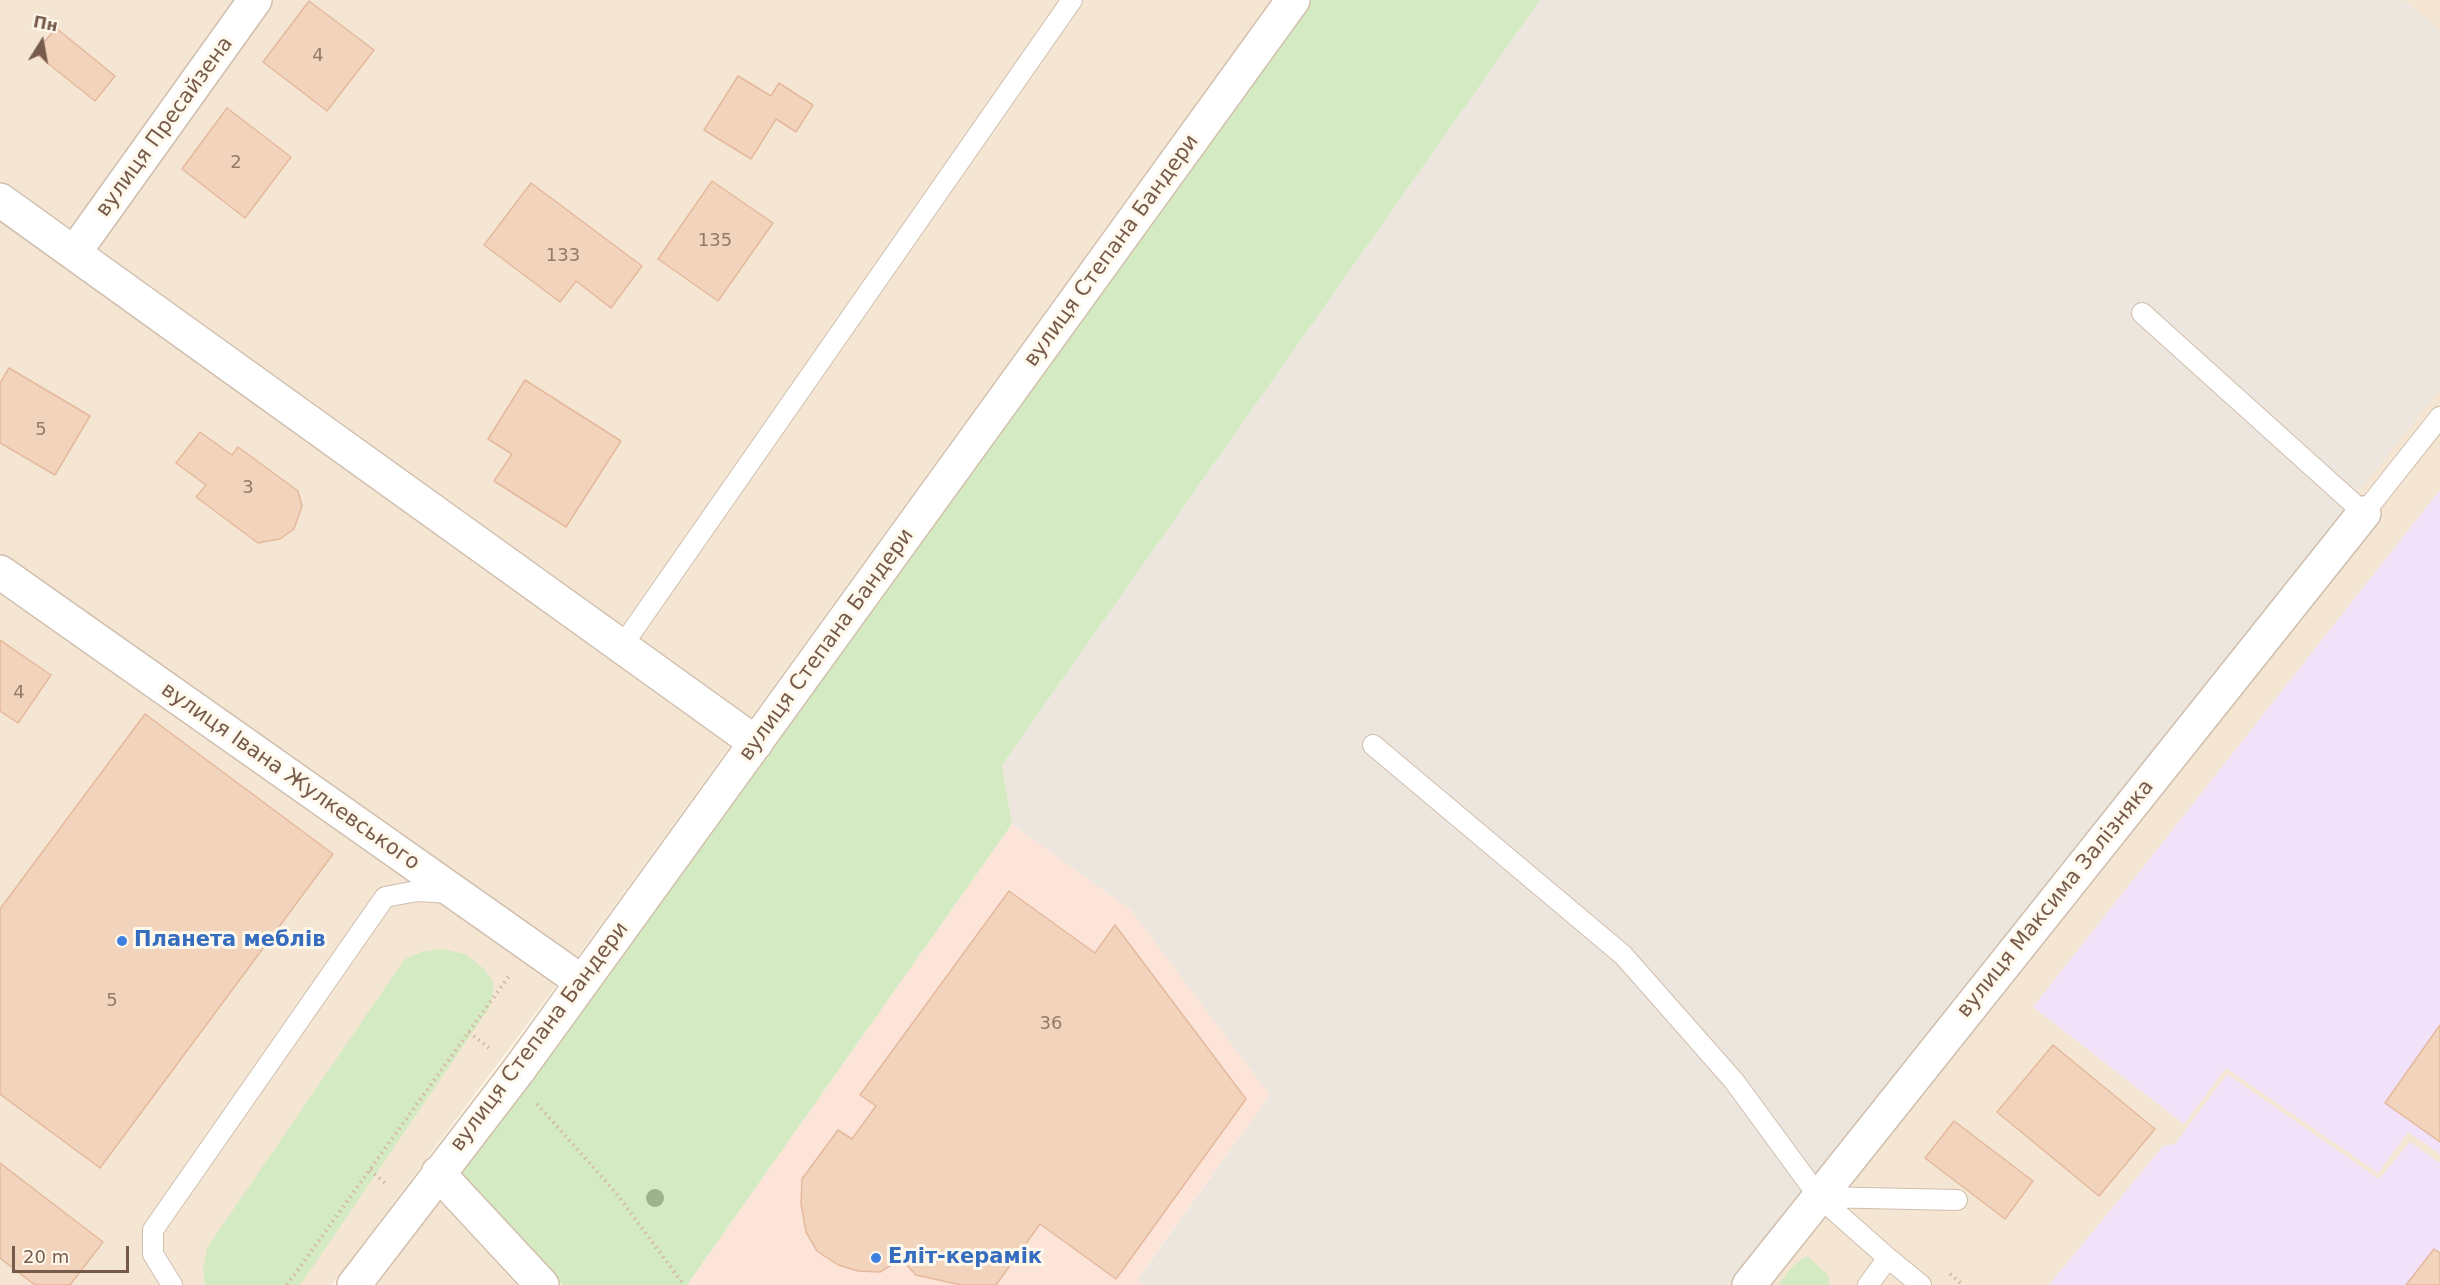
<!DOCTYPE html>
<meta charset="utf-8">
<style>
body{margin:0}
#map{position:relative;width:2440px;height:1285px;overflow:hidden;background:#fcf4e5;font-family:"DejaVu Sans",sans-serif}
canvas{display:block}
.north{position:absolute;left:12px;top:12px;width:60px;height:60px;-webkit-text-stroke:4px #fff8ec;paint-order:stroke;rotate:11deg;font-size:16px;font-weight:700;line-height:24px;text-align:center;color:#765a4a}
.north::after{content:'';display:block;margin:auto;width:21px;height:27px;background:#765a4a;clip-path:polygon(50% 0,100% 100%,50% 72%,0 100%)}
.scale{position:absolute;left:12px;top:1246px;width:117px;height:27px;box-sizing:border-box;border:3px solid #765a4a;border-top:0;padding-left:8px;font-size:18px;line-height:21px;white-space:nowrap;color:#765a4a;-webkit-text-stroke:4px #fff8ec;paint-order:stroke}
</style>
<div id="map">
<canvas width="2440" height="1285"></canvas>
<div class="north">Пн</div>
<div class="scale">20 m</div>
</div>
<script>
const ctx = document.querySelector('canvas').getContext('2d');
ctx.lineJoin = 'round';
function paint(path, color) {
  ctx.fillStyle = color;
  ctx.fill(path, 'evenodd');
}
function toPath(rows) {
  const path = new Path2D();
  for (const r of rows) {
    path.moveTo(r[0], r[1]);
    for (let i = 2; i < r.length; i += 2) path.lineTo(r[i], r[i + 1]);
  }
  return path;
}
function strokePath(path, color, width, dash) {
  ctx.strokeStyle = color;
  ctx.lineWidth = width;
  ctx.lineCap = dash ? 'butt' : 'round';
  ctx.setLineDash(dash || []);
  ctx.stroke(path);
}
function drawText(font, color, halo, rows, align = 'center') {
  ctx.font = font + ' "DejaVu Sans",sans-serif';
  ctx.lineWidth = 6;
  ctx.setLineDash([]);
  ctx.textBaseline = 'middle';
  ctx.strokeStyle = halo;
  ctx.fillStyle = color;
  for (const [text, x, y, turn = 0] of rows) {
    ctx.save();
    ctx.translate(x, y);
    ctx.rotate((+turn || 0) * Math.PI / 180);
    ctx.textAlign = isNaN(turn) ? turn : align;
    if (halo) ctx.strokeText(text, 0, 0);
    ctx.fillText(text, 0, 0);
    ctx.restore();
  }
}
paint(toPath([
 [0,0,1271,0,567,971,332,1285,0,1285],
 [2403,0,2440,0,2440,30],
 [2440,389,2440,1285,1726,1285],
 [439,1201,517,1285,377,1285]
]), '#f4e6d3');
paint(toPath([
 [1012,824,1131,910,1270,1095,1137,1279,1144,1285,687,1285]
]), '#fde4d9');
paint(toPath([
 [1540,0,2403,0,2440,30,2440,389,1726,1285,1144,1285,1137,1280,1270,1095,1131,910,1012,824,1002,765]
]), '#ece6df');
paint(toPath([
 [2440,490,2440,1154,2408,1132,2378,1173,2226,1068,2184,1124,2033,1007],
 [2227,1074,2379,1179,2410,1142,2440,1163,2440,1285,2049,1285,2163,1146,2175,1144]
]), '#f1e2f9');
paint(toPath([
 [1300,0,1540,0,1002,765,1012,824,687,1285,562,1285,461,1172,816,682],
 [442,949,465,954,484,969,493,982,493,994,489,1008,303,1281,299,1285,205,1285,203,1269,207,1248,404,960,421,952],
 [1807,1256,1828,1275,1829,1285,1778,1285,1794,1265]
]), '#d3eac3');
const building = toPath([
 [309,1,374,50,327,111,263,62,309,1],
 [56,28,115,76,95,101,35,53,56,28],
 [738,76,771,96,779,83,813,105,796,132,776,119,751,159,704,130,738,76],
 [227,108,291,157,245,218,182,169,227,108],
 [712,181,773,223,718,301,658,259,712,181],
 [531,183,642,266,611,308,576,281,560,302,484,245,531,183],
 [9,368,90,416,55,475,0,443,0,383,9,368],
 [525,380,621,441,566,527,494,481,512,454,488,439,525,380],
 [200,432,232,455,238,447,298,491,302,506,294,529,280,539,258,543,196,497,206,485,176,463,200,432],
 [0,640,51,675,18,723,0,711,0,640],
 [145,714,333,854,100,1168,0,1094,0,909,145,714],
 [1009,891,1095,953,1115,925,1246,1099,1116,1279,1040,1224,996,1285,961,1285,916,1275,901,1259,880,1272,858,1271,838,1265,817,1251,806,1232,801,1204,802,1179,838,1130,852,1139,876,1106,860,1095,1009,891],
 [2440,1025,2440,1142,2385,1103,2440,1025],
 [2053,1045,2155,1129,2099,1196,1997,1112,2053,1045],
 [1954,1121,2033,1181,2005,1219,1925,1158,1954,1121],
 [0,1163,103,1242,70,1285,35,1285,0,1258,0,1163],
 [2434,1249,2440,1253,2440,1285,2406,1285,2434,1249]
]);
paint(building, '#f2d3bc');
strokePath(building, '#e5b99d', 1.5);
const lane = toPath([
 [2142,313,2364,513,2440,417],
 [622,646,1072,0],
 [1373,745,1623,955,1734,1081,1819,1197,1888,1258,1868,1285],
 [1819,1197,1957,1200],
 [1888,1258,1921,1285],
 [172,1285,153,1254,153,1230,385,897,417,891,452,893]
]);
const street = toPath([
 [0,200,756,743],
 [74,253,255,0],
 [0,572,582,982],
 [1749,1285,2364,513]
]);
const secondary = toPath([
 [438,1173,542,1285],
 [354,1285,518,1071,1293,0]
]);
strokePath(lane, '#d0beae', 22);
strokePath(street, '#d0beae', 36);
strokePath(secondary, '#d3beab', 36);
strokePath(toPath([
 [469,1032,490,1049],
 [537,1104,616,1193,684,1285],
 [370,1170,385,1183],
 [1950,1274,1963,1285],
 [287,1285,509,976]
]), '#d7b69f', 4, [1.5, 4.5]);
strokePath(lane, '#fff', 20);
strokePath(street, '#fff', 33);
strokePath(secondary, '#fff', 33);
ctx.fillStyle = '#9eb28b';
for (const [x, y] of [
 [655,1198]
]) {
  ctx.beginPath();
  ctx.arc(x, y, 9, 0, 2 * Math.PI);
  ctx.fill();
}
for (const [x, y, r, color] of [
 [122,941,6,"#3f7fe0"],
 [876,1258,6,"#3f7fe0"]
]) {
  const dot = new Path2D();
  dot.arc(x, y, r, 0, 2 * Math.PI);
  ctx.fillStyle = color;
  ctx.fill(dot);
  strokePath(dot, '#fff8ec', 2);
}
drawText('18px', '#957866', null, [
 ["4",318,56],
 ["2",236,163],
 ["135",715,241],
 ["133",563,256],
 ["5",41,430],
 ["3",248,488],
 ["4",19,693],
 ["5",112,1001],
 ["36",1051,1024]
]);
drawText('21px', '#765a4a', '#fff8ec', [
 ["вулиця Пресайзена",165,127,-54],
 ["вулиця Степана Бандери",1112,251,-54],
 ["вулиця Степана Бандери",827,645,-54],
 ["вулиця Івана Жулкевського",290,777,35],
 ["вулиця Максима Залізняка",2056,899,-51],
 ["вулиця Степана Бандери",540,1037,-53]
]);
drawText('bold 21px', '#366cbe', '#fff8ec', [
 ["Планета меблів",134,941],
 ["Еліт-керамік",888,1258]
], 'left');
</script>
